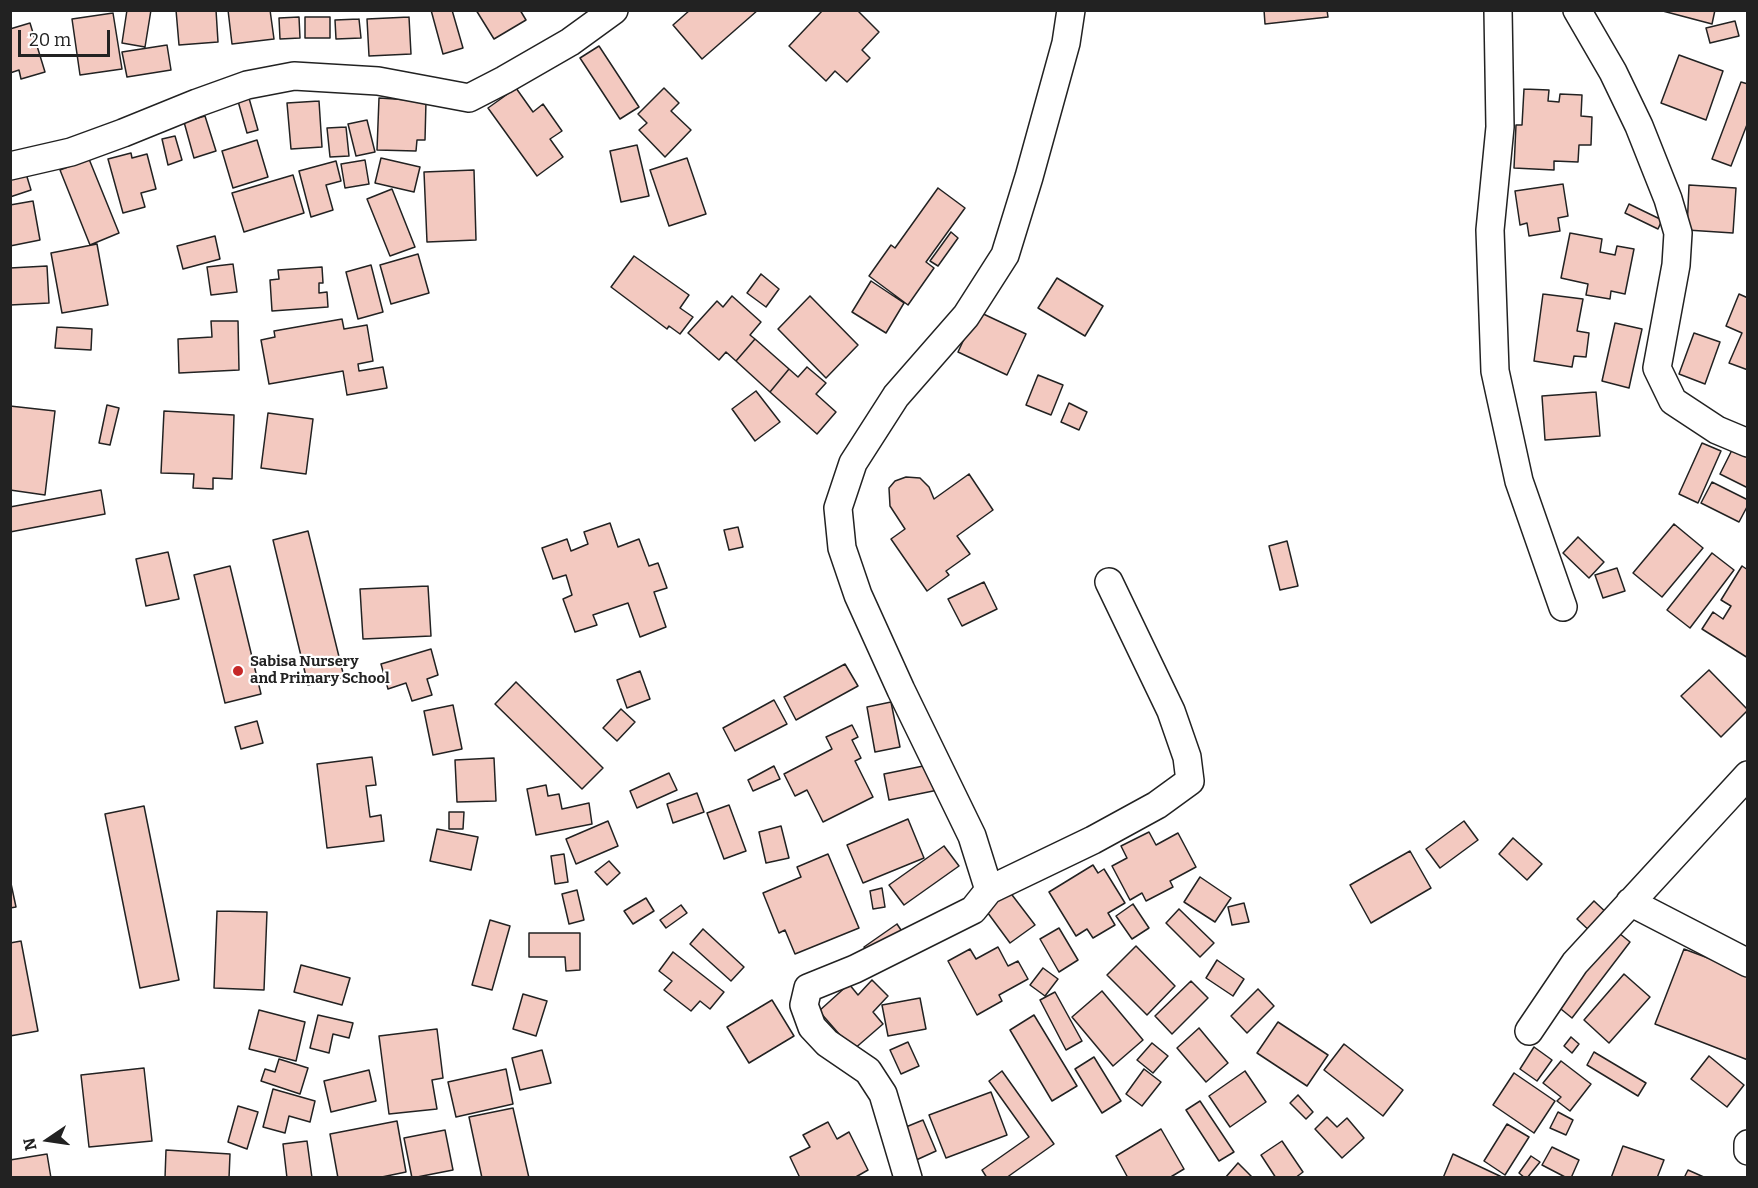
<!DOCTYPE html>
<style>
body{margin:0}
#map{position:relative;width:1758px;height:1188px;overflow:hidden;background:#fff;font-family:Bitter,serif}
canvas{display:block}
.frame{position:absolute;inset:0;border:12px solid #222;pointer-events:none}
.north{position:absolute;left:18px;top:1110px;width:60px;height:60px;-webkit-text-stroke:4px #fff;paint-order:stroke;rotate:257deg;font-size:16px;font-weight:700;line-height:24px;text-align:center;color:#222}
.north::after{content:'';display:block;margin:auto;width:21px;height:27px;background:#222;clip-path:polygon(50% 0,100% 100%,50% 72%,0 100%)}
.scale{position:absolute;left:18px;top:30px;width:92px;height:27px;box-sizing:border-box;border:3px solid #222;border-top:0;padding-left:8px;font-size:18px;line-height:21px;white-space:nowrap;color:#222;-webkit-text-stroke:4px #fff;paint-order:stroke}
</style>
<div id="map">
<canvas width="1758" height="1188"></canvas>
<div class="frame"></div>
<div class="north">N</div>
<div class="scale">20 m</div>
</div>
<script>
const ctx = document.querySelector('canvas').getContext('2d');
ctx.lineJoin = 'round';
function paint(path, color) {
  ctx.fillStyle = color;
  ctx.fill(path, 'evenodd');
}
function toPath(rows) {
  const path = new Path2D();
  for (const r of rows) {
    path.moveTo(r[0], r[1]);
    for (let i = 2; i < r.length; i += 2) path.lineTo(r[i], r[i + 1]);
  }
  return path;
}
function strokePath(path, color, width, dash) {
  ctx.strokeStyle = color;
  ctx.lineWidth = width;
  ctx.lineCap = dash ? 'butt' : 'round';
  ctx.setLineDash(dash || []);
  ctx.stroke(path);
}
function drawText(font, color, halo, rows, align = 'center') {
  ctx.font = font + ' Bitter,serif';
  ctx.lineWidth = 4.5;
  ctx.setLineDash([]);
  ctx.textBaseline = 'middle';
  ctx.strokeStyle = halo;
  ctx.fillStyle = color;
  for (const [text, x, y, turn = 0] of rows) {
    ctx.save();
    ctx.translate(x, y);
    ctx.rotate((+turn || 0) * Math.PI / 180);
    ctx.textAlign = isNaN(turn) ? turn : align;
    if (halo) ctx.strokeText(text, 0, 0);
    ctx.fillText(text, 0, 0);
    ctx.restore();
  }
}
const building = toPath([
 [127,10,151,10,145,47,122,43,127,10],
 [176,10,216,10,218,42,179,45,176,10],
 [228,10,270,10,274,39,232,44,228,10],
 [431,10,452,10,463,48,443,54,431,10],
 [476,10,520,10,526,20,494,39,476,10],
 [690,10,758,10,702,59,673,25,690,10],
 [823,10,857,10,879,32,862,50,870,58,847,82,835,71,826,81,789,46,823,10],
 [1264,10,1327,10,1328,17,1265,24,1264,10],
 [1659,10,1715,10,1712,24,1659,10],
 [113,13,122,69,80,75,72,19,113,13],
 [299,17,300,38,280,39,279,18,299,17],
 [305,17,330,17,330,38,305,38,305,17],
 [409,17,411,54,369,56,367,19,409,17],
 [359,19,361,38,336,39,335,20,359,19],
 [1735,21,1739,36,1710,43,1706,28,1735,21],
 [30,23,45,72,21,79,19,70,10,73,10,29,30,23],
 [167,45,171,70,127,77,122,52,167,45],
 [599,46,639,107,620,119,580,58,599,46],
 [1679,55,1723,71,1706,120,1661,103,1679,55],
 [1741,82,1748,84,1748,122,1731,166,1712,159,1741,82],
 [516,88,533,112,543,104,562,131,550,139,563,157,537,176,488,108,516,88],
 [664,88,679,103,671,111,691,130,665,157,639,130,647,123,638,114,664,88],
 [1524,89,1549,90,1548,101,1559,102,1560,94,1582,95,1581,116,1592,117,1591,145,1579,145,1578,162,1554,161,1554,170,1514,168,1516,125,1522,125,1524,89],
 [247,91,258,130,247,133,236,94,247,91],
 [379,98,426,101,425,140,417,140,416,151,377,150,379,98],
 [319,101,322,147,291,149,287,103,319,101],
 [205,116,216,151,194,158,184,122,205,116],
 [367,120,375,152,356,156,348,124,367,120],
 [346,127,349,156,330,157,327,128,346,127],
 [175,136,182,160,168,165,162,139,175,136],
 [257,140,268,177,233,188,222,151,257,140],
 [637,145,649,196,621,202,610,151,637,145],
 [131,153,132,158,147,154,156,189,141,193,145,207,123,213,108,159,131,153],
 [381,158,420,167,414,192,375,183,381,158],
 [687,158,706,214,669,226,650,170,687,158],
 [89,159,119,233,90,245,60,170,89,159],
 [365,160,369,184,345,188,341,164,365,160],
 [336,161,341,181,326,185,333,210,311,217,299,171,336,161],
 [24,167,31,190,10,197,10,172,24,167],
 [474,170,476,240,427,242,424,172,474,170],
 [293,175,304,213,244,232,232,193,293,175],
 [1563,184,1568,216,1558,218,1560,231,1529,236,1527,223,1520,225,1515,191,1563,184],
 [1689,185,1736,188,1733,233,1687,230,1689,185],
 [938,188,965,208,926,262,934,268,908,305,869,276,891,245,895,248,938,188],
 [392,189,415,247,390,256,367,199,392,189],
 [33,201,40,240,10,246,10,205,33,201],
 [1629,204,1662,220,1658,229,1625,213,1629,204],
 [951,232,958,238,938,266,930,261,951,232],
 [1570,233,1602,239,1600,252,1615,255,1617,246,1634,249,1625,294,1611,291,1610,299,1586,295,1588,284,1561,278,1570,233],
 [215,236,220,259,183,269,177,246,215,236],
 [97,244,108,305,62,313,51,253,97,244],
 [418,254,429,293,391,304,380,265,418,254],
 [634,256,689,295,680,308,693,317,680,334,669,326,667,329,611,287,634,256],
 [233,264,237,292,211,295,207,267,233,264],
 [371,265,383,312,358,319,346,272,371,265],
 [47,266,49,303,10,305,10,268,47,266],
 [322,267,323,283,319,283,319,293,327,292,328,307,272,311,270,280,279,279,278,270,322,267],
 [761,274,779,289,766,307,747,293,761,274],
 [1057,278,1103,306,1085,336,1038,308,1057,278],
 [871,281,904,303,886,333,852,312,871,281],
 [1543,294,1583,299,1577,331,1589,333,1586,357,1574,356,1572,367,1534,361,1543,294],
 [1739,294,1748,298,1748,370,1729,363,1742,333,1726,326,1739,294],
 [732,296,761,322,750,335,755,339,736,361,726,352,719,360,688,333,717,301,723,307,732,296],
 [810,296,858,345,826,378,778,329,810,296],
 [977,311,1026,334,1007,375,958,352,977,311],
 [342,319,344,329,367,325,373,361,358,364,359,371,383,367,387,388,347,395,343,371,269,384,261,340,275,337,274,331,342,319],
 [211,321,238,321,239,370,179,373,178,339,212,337,211,321],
 [1615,323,1642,329,1629,388,1602,381,1615,323],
 [57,327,92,329,91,350,55,348,57,327],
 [1694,333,1720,342,1705,384,1679,374,1694,333],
 [755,339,789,369,770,392,736,361,755,339],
 [807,367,826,383,816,394,836,412,817,434,770,392,789,369,798,377,807,367],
 [1038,375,1063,385,1051,415,1026,405,1038,375],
 [756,391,780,422,755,441,732,409,756,391],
 [1596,392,1600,436,1545,440,1542,396,1596,392],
 [1069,403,1087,412,1079,430,1061,422,1069,403],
 [107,405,119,408,110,445,99,443,107,405],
 [10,406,55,411,45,495,10,490,10,406],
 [164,411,234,415,232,479,213,478,213,489,193,488,194,474,161,473,164,411],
 [268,413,313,419,306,474,261,468,268,413],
 [1702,443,1721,451,1698,503,1679,494,1702,443],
 [1733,448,1748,456,1748,488,1720,474,1733,448],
 [969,474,993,510,957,536,970,554,946,571,949,575,927,591,891,539,905,529,890,506,889,488,895,481,906,477,920,478,929,487,934,499,969,474],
 [1712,482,1748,500,1748,505,1739,522,1701,503,1712,482],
 [101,490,105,514,10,532,10,507,101,490],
 [610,523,618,547,639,539,649,566,658,563,667,588,654,592,666,627,640,637,628,603,593,615,597,625,575,632,563,599,572,595,566,575,553,579,542,548,567,539,571,551,588,544,584,532,610,523],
 [1674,524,1703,548,1662,597,1633,573,1674,524],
 [738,527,743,547,729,550,724,530,738,527],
 [308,531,344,677,308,685,273,540,308,531],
 [1578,537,1604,562,1589,578,1563,553,1578,537],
 [1287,541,1298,586,1280,590,1269,546,1287,541],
 [168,552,179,599,146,606,136,559,168,552],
 [1712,553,1734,570,1690,628,1667,610,1712,553],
 [230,566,261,694,225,703,194,575,230,566],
 [1742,566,1748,570,1748,658,1702,629,1713,612,1723,619,1731,606,1721,600,1742,566],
 [1617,568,1625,591,1603,598,1595,575,1617,568],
 [984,582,997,609,962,626,948,599,984,582],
 [428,586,431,636,363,639,360,589,428,586],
 [431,649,438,675,427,679,432,695,412,701,406,683,388,689,381,664,431,649],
 [845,664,858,686,796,720,784,697,845,664],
 [1709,670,1748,710,1721,737,1681,696,1709,670],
 [640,671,650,699,627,708,617,680,640,671],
 [516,682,603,768,582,789,495,704,516,682],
 [774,700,787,724,735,751,723,728,774,700],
 [891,702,900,747,875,752,867,707,891,702],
 [453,705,462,749,433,755,424,711,453,705],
 [621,709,635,722,617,741,603,728,621,709],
 [257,721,263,743,241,749,235,727,257,721],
 [852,725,858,737,852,740,861,758,855,761,873,797,823,822,807,790,795,796,784,774,832,749,826,737,852,725],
 [372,757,376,785,366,786,370,817,381,815,384,841,327,848,317,764,372,757],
 [494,758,496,801,457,802,455,760,494,758],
 [933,764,938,790,889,800,884,774,933,764],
 [774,766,780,779,753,791,748,780,774,766],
 [669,773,677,790,637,808,630,791,669,773],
 [546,785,548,796,559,794,562,809,589,803,592,824,536,835,527,789,546,785],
 [697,793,704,812,673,823,667,804,697,793],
 [729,805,746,851,724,859,707,813,729,805],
 [144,806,179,980,140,988,105,814,144,806],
 [449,812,464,812,463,829,449,829,449,812],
 [908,819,924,858,863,883,847,845,908,819],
 [608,821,618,846,576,864,566,839,608,821],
 [1464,821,1478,840,1440,868,1426,849,1464,821],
 [781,826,789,858,766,863,759,832,781,826],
 [437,829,478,837,471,870,430,861,437,829],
 [1149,832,1156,845,1178,833,1196,867,1170,881,1173,887,1146,901,1142,893,1130,900,1112,866,1127,858,1121,846,1149,832],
 [1513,838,1542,864,1527,880,1499,854,1513,838],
 [944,846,959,866,904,905,889,885,944,846],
 [1410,851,1431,888,1371,923,1350,885,1410,851],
 [564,854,568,882,555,884,551,856,564,854],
 [828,854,859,928,795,954,785,930,779,933,763,893,801,877,797,867,828,854],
 [609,861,620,873,607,885,595,872,609,861],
 [1093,865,1098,873,1104,869,1125,903,1108,913,1115,925,1093,938,1087,929,1076,936,1049,892,1093,865],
 [1200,877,1231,898,1215,922,1184,902,1200,877],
 [10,879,16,907,10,908,10,879],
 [1006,887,1035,925,1010,943,982,905,1006,887],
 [882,888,885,907,873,909,870,891,882,888],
 [577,890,584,920,569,924,562,894,577,890],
 [646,898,654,911,633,924,624,911,646,898],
 [1594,901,1610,916,1593,934,1577,919,1594,901],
 [1244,903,1249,922,1232,925,1228,907,1244,903],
 [1133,904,1149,928,1132,939,1116,916,1133,904],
 [681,905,687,913,666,928,660,920,681,905],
 [1179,909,1214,943,1200,957,1166,923,1179,909],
 [217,911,267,912,264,990,214,988,217,911],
 [490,920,510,926,492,990,472,985,490,920],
 [897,924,903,933,870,956,864,947,897,924],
 [1059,928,1078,960,1059,972,1040,939,1059,928],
 [703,929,744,967,731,981,690,944,703,929],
 [1614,929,1630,942,1572,1018,1556,1005,1614,929],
 [529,933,580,933,580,970,566,971,565,957,529,957,529,933],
 [21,941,38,1031,10,1036,10,943,21,941],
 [1136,946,1175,986,1147,1015,1107,975,1136,946],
 [998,947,1008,966,1018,961,1028,979,999,995,1002,1001,977,1015,948,961,970,949,976,959,998,947],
 [1684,949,1748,973,1748,1060,1655,1024,1684,949],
 [673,952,724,992,710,1009,700,1001,691,1011,664,990,672,981,659,971,673,952],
 [1217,960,1244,979,1233,996,1206,978,1217,960],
 [301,965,350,978,342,1005,294,992,301,965],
 [1043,968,1058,979,1045,996,1030,985,1043,968],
 [1624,974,1650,997,1609,1043,1584,1020,1624,974],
 [872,980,888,996,873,1012,883,1024,853,1050,819,1011,849,984,858,995,872,980],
 [1191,981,1208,998,1172,1034,1155,1016,1191,981],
 [1258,989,1274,1006,1247,1033,1231,1016,1258,989],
 [1102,991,1143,1040,1113,1066,1072,1017,1102,991],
 [1055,992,1082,1041,1066,1050,1040,1000,1055,992],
 [523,994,547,1001,536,1036,513,1029,523,994],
 [920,998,926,1029,888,1036,882,1005,920,998],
 [772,1000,794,1036,749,1063,727,1027,772,1000],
 [259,1010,305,1022,296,1061,249,1049,259,1010],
 [318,1015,353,1023,349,1038,333,1034,329,1053,310,1048,318,1015],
 [1034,1015,1077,1086,1052,1101,1010,1030,1034,1015],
 [1278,1022,1328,1055,1307,1086,1257,1053,1278,1022],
 [1199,1028,1228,1063,1206,1082,1177,1048,1199,1028],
 [437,1029,443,1078,432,1080,437,1109,389,1114,379,1036,437,1029],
 [1571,1037,1579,1044,1572,1053,1564,1046,1571,1037],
 [908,1042,919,1066,901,1074,890,1050,908,1042],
 [1152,1043,1168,1056,1153,1073,1137,1060,1152,1043],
 [1344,1044,1403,1090,1383,1116,1324,1070,1344,1044],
 [1534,1047,1552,1060,1537,1081,1520,1069,1534,1047],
 [542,1050,551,1083,520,1090,512,1058,542,1050],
 [1594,1052,1646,1083,1638,1096,1587,1065,1594,1052],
 [1709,1056,1744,1085,1727,1107,1691,1079,1709,1056],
 [1094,1057,1121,1101,1102,1113,1075,1069,1094,1057],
 [279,1059,308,1068,300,1094,261,1081,265,1069,275,1072,279,1059],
 [1561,1061,1591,1084,1570,1111,1557,1101,1561,1097,1543,1083,1561,1061],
 [144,1068,152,1141,89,1147,81,1075,144,1068],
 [506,1069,513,1104,456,1117,448,1082,506,1069],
 [1144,1069,1161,1082,1142,1106,1126,1094,1144,1069],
 [369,1070,376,1101,331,1112,324,1081,369,1070],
 [1002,1071,1054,1144,1006,1178,987,1178,982,1170,1029,1137,989,1081,1002,1071],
 [1245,1071,1266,1102,1230,1127,1209,1096,1245,1071],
 [1514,1073,1555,1101,1534,1133,1493,1105,1514,1073],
 [273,1089,315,1101,310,1122,289,1116,285,1133,263,1127,273,1089],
 [991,1092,1007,1135,946,1158,929,1115,991,1092],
 [1298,1095,1313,1112,1306,1119,1290,1103,1298,1095],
 [1200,1101,1234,1152,1219,1161,1186,1110,1200,1101],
 [238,1106,258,1112,247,1149,228,1142,238,1106],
 [513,1108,529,1178,482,1178,469,1117,513,1108],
 [1558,1112,1573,1120,1566,1135,1550,1128,1558,1112],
 [1327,1117,1337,1127,1347,1118,1364,1138,1342,1158,1315,1129,1327,1117],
 [923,1120,936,1151,914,1161,901,1129,923,1120],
 [397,1121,406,1172,377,1178,338,1178,330,1134,397,1121],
 [828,1122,837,1139,849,1132,868,1170,854,1178,800,1178,790,1157,810,1147,803,1135,828,1122],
 [1507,1124,1529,1137,1505,1175,1484,1161,1507,1124],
 [1161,1129,1184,1169,1169,1178,1128,1178,1116,1156,1161,1129],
 [445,1130,453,1170,412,1178,404,1138,445,1130],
 [307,1141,312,1178,287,1178,283,1144,307,1141],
 [1282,1141,1303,1172,1295,1178,1276,1178,1261,1155,1282,1141],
 [1623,1146,1664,1160,1657,1178,1611,1178,1623,1146],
 [1552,1147,1579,1160,1571,1178,1567,1178,1542,1165,1552,1147],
 [166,1150,230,1154,229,1178,165,1178,166,1150],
 [47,1154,51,1178,10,1178,10,1160,47,1154],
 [1453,1154,1504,1178,1443,1178,1453,1154],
 [1531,1156,1540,1162,1527,1178,1525,1178,1519,1173,1531,1156],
 [1238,1163,1253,1178,1225,1178,1238,1163],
 [1688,1170,1706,1178,1684,1178,1688,1170]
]);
paint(building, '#f3c9c0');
strokePath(building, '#222', 1.5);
const minor = toPath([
 [1498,10,1500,127,1490,230,1495,371,1519,481,1563,607],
 [1577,10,1613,72,1639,126,1668,199,1678,233,1676,265,1657,368,1673,401,1717,430,1748,443],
 [10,166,71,152,123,133,197,103,247,85,294,76,378,81,469,98,504,80,570,42,614,10],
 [989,890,1093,840,1157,805,1190,781,1187,757,1171,711,1109,582],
 [1630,902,1748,963],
 [1529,1031,1575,963,1748,775],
 [1748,1144,1748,1151],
 [908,1178,883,1094,868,1071,827,1043,812,1027,804,1005,808,988,855,969,973,910,989,890,972,836,901,690,858,595,842,548,838,508,853,463,896,396,966,316,1005,255,1029,177,1066,43,1071,10]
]);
strokePath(minor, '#222', 30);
strokePath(minor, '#fff', 27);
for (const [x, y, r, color] of [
 [238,671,6,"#c62828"]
]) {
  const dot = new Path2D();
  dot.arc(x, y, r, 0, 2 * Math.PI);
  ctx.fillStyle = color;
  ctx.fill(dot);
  strokePath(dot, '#fff', 2);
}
drawText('bold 15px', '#222', '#fff', [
 ["Sabisa Nursery",250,662],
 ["and Primary School",250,679]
], 'left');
</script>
